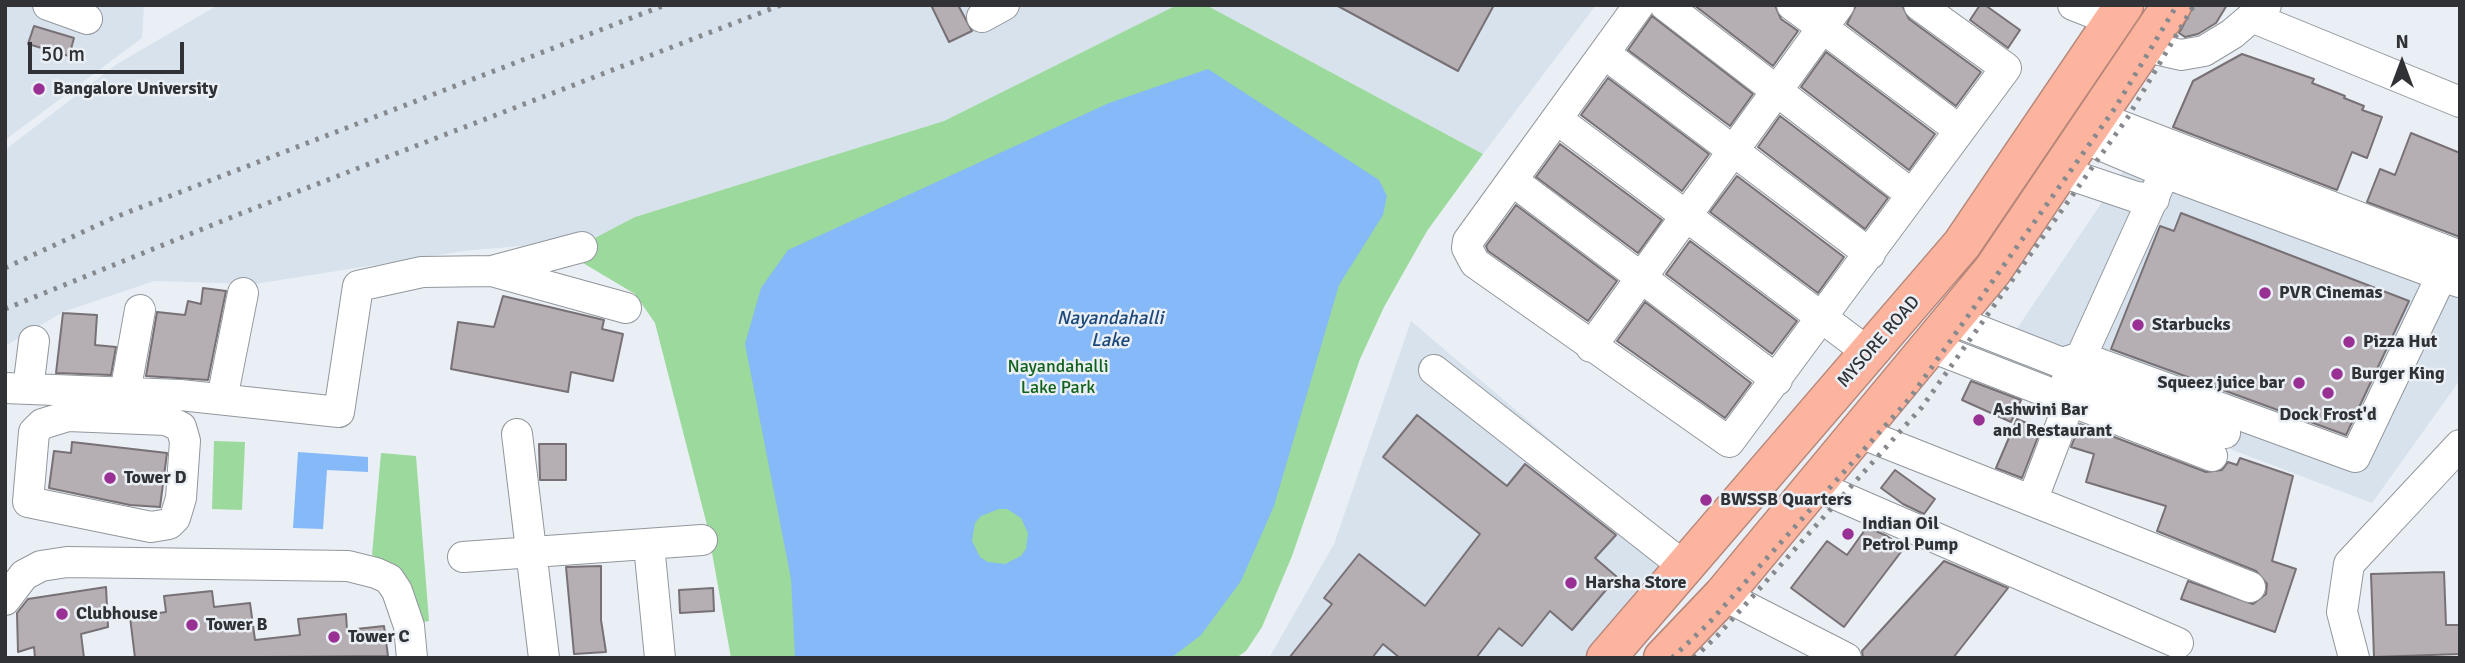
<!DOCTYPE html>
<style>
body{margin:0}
#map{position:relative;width:2465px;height:663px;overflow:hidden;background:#e9eff5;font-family:Signika,sans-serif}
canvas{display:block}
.frame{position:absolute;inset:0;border:7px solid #303235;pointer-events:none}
.north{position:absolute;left:2367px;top:28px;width:70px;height:70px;-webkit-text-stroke:5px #e9eff5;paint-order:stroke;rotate:0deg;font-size:19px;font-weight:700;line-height:28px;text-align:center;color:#303235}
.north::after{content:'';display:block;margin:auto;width:24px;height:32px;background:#303235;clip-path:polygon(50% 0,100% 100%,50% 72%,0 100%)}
.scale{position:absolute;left:28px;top:42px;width:156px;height:32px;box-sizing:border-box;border:4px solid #303235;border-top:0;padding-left:9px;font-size:21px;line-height:24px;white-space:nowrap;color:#303235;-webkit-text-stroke:5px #e9eff5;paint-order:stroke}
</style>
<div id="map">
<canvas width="2465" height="663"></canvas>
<div class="frame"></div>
<div class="north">N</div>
<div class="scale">50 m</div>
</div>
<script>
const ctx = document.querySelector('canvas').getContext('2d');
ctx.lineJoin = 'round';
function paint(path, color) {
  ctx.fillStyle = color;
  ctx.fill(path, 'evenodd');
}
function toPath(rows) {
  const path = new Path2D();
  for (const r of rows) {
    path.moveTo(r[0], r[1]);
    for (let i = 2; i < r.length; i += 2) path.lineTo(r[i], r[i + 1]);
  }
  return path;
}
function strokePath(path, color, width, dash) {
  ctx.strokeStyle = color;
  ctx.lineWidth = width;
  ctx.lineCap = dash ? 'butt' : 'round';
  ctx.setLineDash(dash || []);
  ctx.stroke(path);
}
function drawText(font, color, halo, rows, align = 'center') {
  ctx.font = font + ' Signika,sans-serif';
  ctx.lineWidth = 5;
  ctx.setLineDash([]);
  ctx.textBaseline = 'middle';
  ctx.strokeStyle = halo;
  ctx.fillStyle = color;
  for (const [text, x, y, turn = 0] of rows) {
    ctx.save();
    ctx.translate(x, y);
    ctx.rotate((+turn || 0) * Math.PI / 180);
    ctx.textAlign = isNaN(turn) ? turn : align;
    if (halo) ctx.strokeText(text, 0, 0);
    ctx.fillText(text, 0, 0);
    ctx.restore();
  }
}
paint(toPath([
 [5,5,144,5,142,38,5,140],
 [218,5,1177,5,944,121,635,217,591,240,463,251,255,284,154,281,63,312,5,346,5,150,117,64],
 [1206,5,1596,5,1483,154],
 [2147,135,2460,263,2460,380,2372,503,1996,360],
 [1411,321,1678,548,1584,658,1269,658,1334,544]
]), '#d7e2ed');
paint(toPath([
 [1177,5,1206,5,1483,154,1427,231,1384,307,1360,359,1292,556,1262,627,1246,651,1236,658,731,658,707,525,655,323,635,294,583,263,591,240,635,217,944,121],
 [214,441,245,442,242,510,212,509],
 [381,453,416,456,429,621,419,623,397,567,372,555]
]), '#9cd99c');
paint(toPath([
 [1208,69,1379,180,1387,196,1383,215,1339,285,1274,506,1241,581,1201,635,1171,658,795,658,791,579,745,344,761,288,788,250,1109,103],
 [999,509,1007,509,1021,518,1028,533,1026,549,1021,556,1005,564,988,562,980,557,972,541,975,523,981,516],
 [298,452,368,457,368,472,327,470,323,529,293,528]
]), '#85b9f7');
const building = toPath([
 [931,5,958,5,972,31,949,42,931,5],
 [1336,5,1494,5,1458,71,1336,5],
 [1694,5,1775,5,1781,19,1798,31,1773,66,1694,5],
 [1856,5,1902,5,1909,19,1981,72,1956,106,1847,24,1856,5],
 [1980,5,1985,5,2020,30,2008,48,1970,20,1980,5],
 [2194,5,2227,5,2216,23,2198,34,2185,37,2179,33,2194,5],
 [1652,16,1753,94,1730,126,1628,50,1652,16],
 [34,26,74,38,69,56,28,44,34,26],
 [1826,52,1935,134,1909,170,1801,87,1826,52],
 [2242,54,2314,79,2312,83,2345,96,2344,98,2364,106,2362,110,2382,117,2367,158,2352,152,2337,190,2173,127,2193,81,2242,54],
 [1608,78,1709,154,1682,191,1581,115,1608,78],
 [1780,116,1888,198,1865,229,1758,147,1780,116],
 [2411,133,2460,153,2460,237,2367,202,2380,169,2395,175,2411,133],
 [1560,144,1662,220,1638,253,1536,177,1560,144],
 [1737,176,1844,257,1818,293,1710,212,1737,176],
 [1516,205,1617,281,1588,321,1488,251,1486,246,1516,205],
 [2181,213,2409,301,2346,435,2111,349,2160,226,2174,231,2181,213],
 [1690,241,1797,321,1772,354,1666,274,1690,241],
 [203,288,226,291,208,380,146,376,157,312,185,315,188,301,201,304,203,288],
 [503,296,604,320,602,329,623,334,613,381,571,372,568,392,451,369,458,322,494,327,503,296],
 [1645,302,1751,383,1725,418,1617,341,1645,302],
 [63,313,97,315,95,345,116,347,111,375,56,373,63,313],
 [1971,381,2021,400,2011,422,1962,400,1971,381],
 [1417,415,1507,486,1525,464,1616,535,1595,558,1617,577,1572,630,1550,611,1522,646,1499,628,1476,658,1400,658,1383,644,1372,658,1289,658,1332,604,1324,598,1359,554,1425,606,1480,534,1383,457,1417,415],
 [2017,419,2041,429,2022,478,1996,468,2017,419],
 [2080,424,2206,472,2222,470,2228,462,2237,465,2240,458,2293,476,2272,561,2296,569,2275,632,2181,599,2188,581,2253,604,2266,594,2267,584,2256,571,2157,531,2166,506,2086,482,2094,454,2071,447,2080,424],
 [72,442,167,453,160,507,130,505,49,488,54,451,71,453,72,442],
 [539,444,566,444,566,480,540,480,539,444],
 [1895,470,1935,499,1924,514,1903,504,1881,488,1895,470],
 [1867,527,1887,536,1904,548,1844,627,1791,588,1827,541,1847,555,1867,527],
 [1944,561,2008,588,1953,658,1863,658,1862,651,1944,561],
 [601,566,601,620,606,652,574,654,566,567,601,566],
 [2444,572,2446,625,2460,625,2460,654,2374,657,2371,574,2444,572],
 [106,587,108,627,81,634,84,658,35,658,34,647,18,652,17,613,28,599,106,587],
 [713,588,714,611,680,613,679,590,713,588],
 [212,591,214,607,250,603,255,640,300,635,298,619,346,614,347,630,384,626,388,656,135,658,130,617,166,612,164,596,212,591]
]);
paint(building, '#b5aeb3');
strokePath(building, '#777175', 2);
const minor = toPath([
 [48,5,87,19],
 [1639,5,1468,241,1467,248,1475,263,1729,442,2006,68,1919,5],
 [1665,5,1911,194],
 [1792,5,1958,129],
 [2073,5,2114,21],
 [982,17,1004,5],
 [2254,18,2460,102],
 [2142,46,2181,55,2204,51,2232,34,2266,5],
 [1605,54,1870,254],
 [2095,116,2460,256],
 [1558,120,1869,353],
 [2081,137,2181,179,2459,282],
 [2059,171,2136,197,2154,199],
 [1513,181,1777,380],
 [492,271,626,308],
 [1952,320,2062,363,2081,357,2355,457,2442,275],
 [1929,346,2212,456],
 [1591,347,1839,5],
 [2081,357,2165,172],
 [1434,370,1685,567],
 [2067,379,2225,433],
 [5,388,180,395,339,412,358,286,422,272,492,271,582,247],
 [28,389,34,341],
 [125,393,140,310],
 [222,399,243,293],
 [68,416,166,420,181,427,185,441,181,498,175,518,169,524,151,527,28,502,34,432,42,424,68,416],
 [1858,432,2250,587],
 [517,434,544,658],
 [1814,485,2178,643],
 [2032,501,2070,401],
 [649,545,660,658],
 [463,557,702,540],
 [1723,595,1846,658],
 [5,600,24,575,41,566,67,562,348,566,376,573,389,579,397,591,409,626,412,658],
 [2354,658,2342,612,2349,564,2460,445]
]);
const highway = toPath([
 [1606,658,1962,244,2124,5],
 [1663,658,1723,595,1993,270,2172,5]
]);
strokePath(minor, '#92979c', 32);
strokePath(highway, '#b58679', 41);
strokePath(minor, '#fff', 30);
strokePath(highway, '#fdb49e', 38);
strokePath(toPath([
 [5,268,113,218,665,5],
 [5,309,242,213,781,5],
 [1672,658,1708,624,1910,398,2115,108,2177,5],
 [1694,658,1719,634,1922,407,2128,117,2194,5]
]), '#868a8e', 5, [3.5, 7]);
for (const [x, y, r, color] of [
 [39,89,7,"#993093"],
 [2265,293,7,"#993093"],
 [2138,325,7,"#993093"],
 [2349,342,7,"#993093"],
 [2337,374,7,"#993093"],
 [2299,383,7,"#993093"],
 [2328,393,7,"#993093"],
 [1979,420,7,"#993093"],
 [110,478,7,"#993093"],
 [1706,500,7,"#993093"],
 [1848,534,7,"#993093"],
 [1571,583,7,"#993093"],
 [62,614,7,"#993093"],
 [192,625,7,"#993093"],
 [334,637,7,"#993093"]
]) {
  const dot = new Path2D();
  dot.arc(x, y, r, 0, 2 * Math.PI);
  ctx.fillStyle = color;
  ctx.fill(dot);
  strokePath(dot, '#e9eff5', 2.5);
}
drawText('bold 18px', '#303235', '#e9eff5', [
 ["Bangalore University",53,89],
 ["PVR Cinemas",2279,293],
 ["Starbucks",2152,325],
 ["Pizza Hut",2363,342],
 ["Burger King",2351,374],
 ["Squeez juice bar",2285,383,"right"],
 ["Ashwini Bar",1993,410],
 ["and Restaurant",1993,431],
 ["Dock Frost'd",2328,415,"center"],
 ["Tower D",124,478],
 ["BWSSB Quarters",1720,500],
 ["Indian Oil",1862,524],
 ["Petrol Pump",1862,545],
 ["Harsha Store",1585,583],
 ["Clubhouse",76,614],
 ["Tower B",206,625],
 ["Tower C",348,637]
], 'left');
drawText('18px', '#303235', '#e9eff5', [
 ["MYSORE ROAD",1879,342,-49]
]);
drawText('18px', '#10611b', '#e9eff5', [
 ["Nayandahalli",1058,367],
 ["Lake Park",1058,388]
]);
drawText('italic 19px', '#1c4879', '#e9eff5', [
 ["Nayandahalli",1110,319],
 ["Lake",1110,341]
]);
</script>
